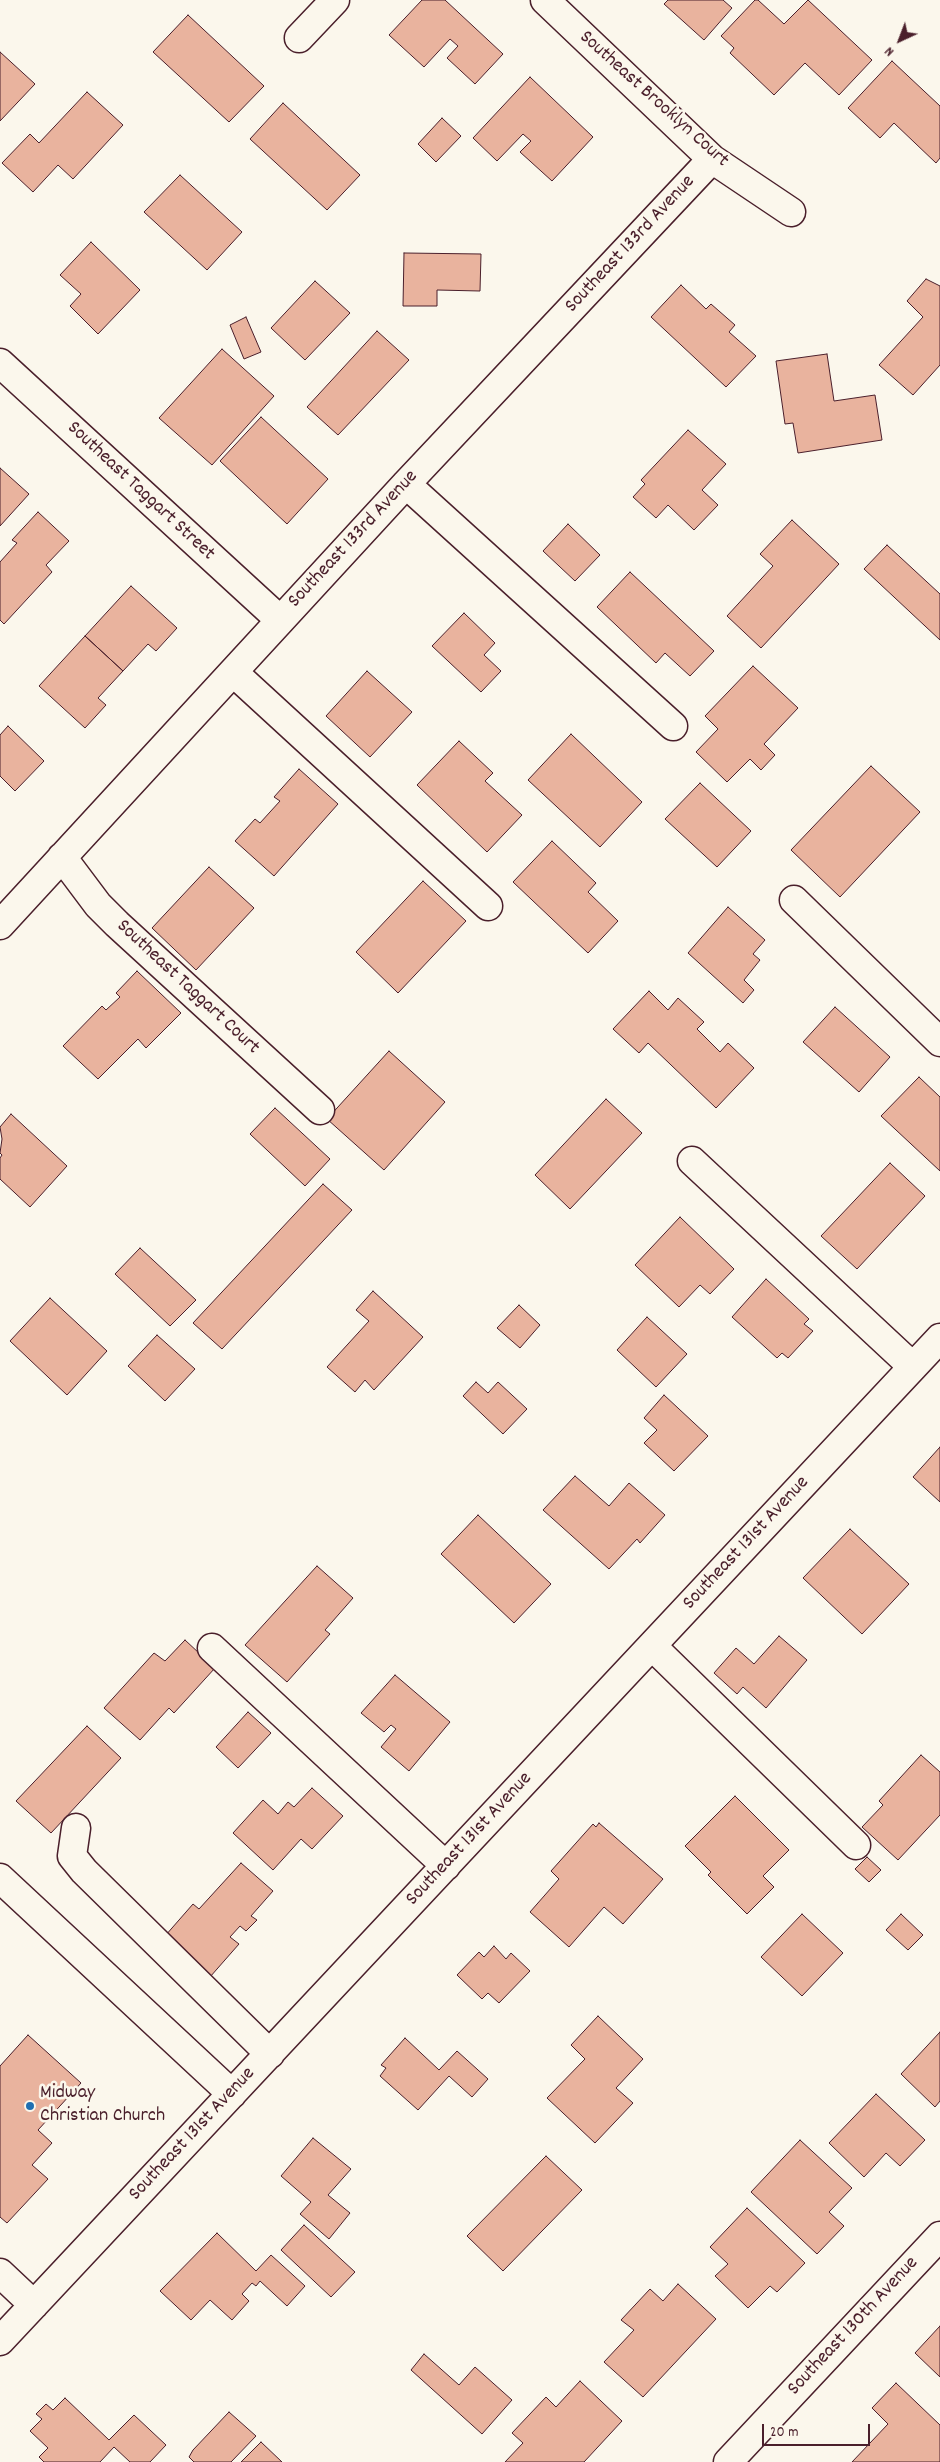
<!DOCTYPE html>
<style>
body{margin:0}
#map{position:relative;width:940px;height:2462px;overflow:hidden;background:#fbf7ec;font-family:Dekko,sans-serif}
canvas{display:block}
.north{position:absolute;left:875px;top:15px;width:50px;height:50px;-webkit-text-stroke:4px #fbf7ec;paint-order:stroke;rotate:223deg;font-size:14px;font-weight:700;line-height:20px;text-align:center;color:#4a1f2b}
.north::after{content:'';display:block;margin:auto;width:18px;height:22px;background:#4a1f2b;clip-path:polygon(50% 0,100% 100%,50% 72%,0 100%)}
.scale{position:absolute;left:762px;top:2424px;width:108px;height:22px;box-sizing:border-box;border:2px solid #4a1f2b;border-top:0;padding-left:6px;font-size:15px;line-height:18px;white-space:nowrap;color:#4a1f2b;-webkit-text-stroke:4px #fbf7ec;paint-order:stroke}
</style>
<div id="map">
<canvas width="940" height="2462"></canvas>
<div class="north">N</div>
<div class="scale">20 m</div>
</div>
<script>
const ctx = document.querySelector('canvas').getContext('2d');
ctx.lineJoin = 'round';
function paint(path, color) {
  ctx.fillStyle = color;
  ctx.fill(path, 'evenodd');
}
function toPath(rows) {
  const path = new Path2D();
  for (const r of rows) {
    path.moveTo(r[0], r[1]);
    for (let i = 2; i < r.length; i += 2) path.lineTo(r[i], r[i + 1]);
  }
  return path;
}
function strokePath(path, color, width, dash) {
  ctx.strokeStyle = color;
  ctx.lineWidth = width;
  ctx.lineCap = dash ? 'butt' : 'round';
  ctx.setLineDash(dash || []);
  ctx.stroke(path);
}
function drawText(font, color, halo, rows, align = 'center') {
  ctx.font = font + ' Dekko,sans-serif';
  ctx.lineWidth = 5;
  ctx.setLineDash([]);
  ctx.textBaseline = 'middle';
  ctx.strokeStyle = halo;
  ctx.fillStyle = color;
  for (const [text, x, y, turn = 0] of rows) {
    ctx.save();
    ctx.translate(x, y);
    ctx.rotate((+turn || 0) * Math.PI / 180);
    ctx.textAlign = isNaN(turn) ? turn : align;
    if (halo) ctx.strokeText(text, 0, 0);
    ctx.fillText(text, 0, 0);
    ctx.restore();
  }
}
const building = toPath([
 [422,0,445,0,503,54,475,84,447,58,458,46,450,39,424,67,389,35,422,0],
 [668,0,723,0,732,8,704,40,664,4,668,0],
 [755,0,758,0,784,24,808,0,872,60,839,95,805,63,774,95,730,53,734,48,721,36,755,0],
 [188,15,264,86,229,122,153,52,188,15],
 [0,52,35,84,0,121,0,52],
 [892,61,940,106,940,158,936,163,894,123,880,138,848,108,892,61],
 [530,77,593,137,552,181,520,152,531,141,523,134,497,161,473,138,530,77],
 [87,92,123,125,73,179,58,165,33,192,2,163,30,134,39,143,87,92],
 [283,103,360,175,327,210,250,139,283,103],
 [442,118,461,136,436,162,418,144,442,118],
 [180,175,242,232,207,270,144,212,180,175],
 [91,242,140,290,98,334,70,306,81,294,60,275,91,242],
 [404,253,481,254,480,291,437,290,437,306,403,306,404,253],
 [926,279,940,286,940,365,913,395,879,365,923,317,907,301,926,279],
 [315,281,350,313,305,360,271,328,315,281],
 [681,285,706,309,711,304,735,325,729,332,756,356,726,387,651,317,681,285],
 [246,317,261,352,244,359,230,325,246,317],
 [377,331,409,360,338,435,307,407,377,331],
 [222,349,274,396,212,465,159,418,222,349],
 [827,354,834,401,875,395,882,440,798,453,793,423,785,424,776,361,827,354],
 [261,417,328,479,287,524,220,461,261,417],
 [688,430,726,464,702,490,718,505,694,530,668,505,656,518,633,497,645,484,641,480,688,430],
 [0,468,29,494,0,526,0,468],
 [38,512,69,541,46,565,52,572,4,624,0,620,0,562,17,543,12,540,38,512],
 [792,520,839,564,761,648,727,616,773,566,760,554,792,520],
 [568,524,600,555,575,581,543,551,568,524],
 [887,545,940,594,940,640,864,569,887,545],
 [630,572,714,651,690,676,665,653,656,663,597,607,630,572],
 [131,586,177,628,156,651,148,644,123,671,85,636,131,586],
 [464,613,495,643,484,655,501,671,481,692,432,646,464,613],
 [85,636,123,671,98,698,106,705,85,728,39,686,85,636],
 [753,666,798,708,764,744,775,755,761,770,750,759,727,782,696,752,718,729,705,716,753,666],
 [367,671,412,712,370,757,326,716,367,671],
 [8,726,44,761,15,791,0,776,0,735,8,726],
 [571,734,642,802,600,847,528,780,571,734],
 [459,741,493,773,485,781,522,815,487,852,417,785,459,741],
 [871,766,920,812,840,897,791,850,871,766],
 [299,769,338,804,274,876,235,841,255,819,260,823,280,801,274,797,299,769],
 [700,783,751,831,717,867,665,819,700,783],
 [552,841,596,883,588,892,618,921,588,953,513,882,552,841],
 [209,867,254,908,196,970,152,928,209,867],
 [423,881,466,921,398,993,356,952,423,881],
 [728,907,765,940,753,954,760,960,744,980,754,990,743,1003,688,953,728,907],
 [137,971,181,1013,146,1048,138,1039,98,1079,63,1046,102,1006,106,1010,120,997,116,993,137,971],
 [649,991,668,1010,678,998,704,1022,697,1029,720,1052,728,1043,754,1068,716,1108,648,1043,639,1053,613,1029,649,991],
 [835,1007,890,1057,859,1092,803,1042,835,1007],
 [389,1051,445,1102,384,1170,327,1119,389,1051],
 [919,1077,940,1097,940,1171,881,1116,919,1077],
 [606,1099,642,1133,570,1209,535,1175,606,1099],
 [275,1108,330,1159,305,1186,250,1134,275,1108],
 [11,1114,67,1166,30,1207,0,1179,0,1158,2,1155,0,1153,2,1139,0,1127,11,1114],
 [890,1163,925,1196,857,1269,821,1236,890,1163],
 [323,1184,352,1210,222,1349,193,1323,323,1184],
 [680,1217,734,1269,710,1294,700,1285,679,1307,635,1265,680,1217],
 [140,1248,196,1300,170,1326,115,1274,140,1248],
 [766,1279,809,1319,804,1324,813,1331,788,1358,782,1353,777,1358,732,1317,766,1279],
 [373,1291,423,1337,374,1390,365,1380,355,1392,327,1367,369,1321,356,1310,373,1291],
 [50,1298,107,1351,67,1395,10,1341,50,1298],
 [519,1305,540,1325,520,1348,497,1328,519,1305],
 [647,1317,687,1354,656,1387,617,1350,647,1317],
 [157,1335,195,1369,165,1401,128,1366,157,1335],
 [476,1382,488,1393,498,1382,527,1409,503,1434,463,1396,476,1382],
 [664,1395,708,1436,674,1471,644,1443,657,1430,644,1418,664,1395],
 [940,1447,940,1502,913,1477,940,1447],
 [575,1476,609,1506,629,1483,665,1515,640,1543,637,1539,609,1569,543,1510,575,1476],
 [478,1515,551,1584,514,1623,441,1554,478,1515],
 [850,1529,909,1584,862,1634,803,1578,850,1529],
 [317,1566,353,1598,325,1630,330,1634,287,1682,245,1645,317,1566],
 [779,1636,807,1660,766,1708,743,1687,737,1694,714,1673,736,1648,754,1664,779,1636],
 [185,1640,215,1668,174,1713,169,1708,140,1740,104,1708,154,1653,165,1661,185,1640],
 [395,1675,450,1722,409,1771,381,1747,396,1729,391,1725,384,1732,361,1713,395,1675],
 [248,1712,271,1733,238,1768,216,1747,248,1712],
 [87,1726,121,1758,51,1833,16,1801,87,1726],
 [921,1755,940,1772,940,1815,898,1860,862,1827,883,1805,879,1801,921,1755],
 [312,1788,343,1816,312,1849,301,1839,273,1870,233,1833,263,1800,278,1814,288,1802,294,1807,312,1788],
 [735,1796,789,1850,763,1876,774,1887,747,1914,708,1875,711,1872,685,1846,735,1796],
 [599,1823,663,1879,623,1924,604,1907,569,1947,530,1912,559,1879,551,1871,593,1824,596,1827,599,1823],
 [867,1857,881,1870,869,1882,855,1869,867,1857],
 [241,1863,273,1891,251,1916,257,1920,246,1931,240,1926,230,1937,239,1944,210,1977,165,1936,193,1904,199,1909,241,1863],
 [802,1914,843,1953,802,1996,761,1957,802,1914],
 [901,1914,923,1935,908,1950,886,1930,901,1914],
 [494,1946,506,1959,511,1953,530,1971,499,2003,488,1993,482,1999,457,1975,479,1952,484,1957,494,1946],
 [598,2016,643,2059,616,2088,633,2103,595,2143,547,2098,585,2059,571,2045,598,2016],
 [940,2032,940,2101,935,2107,901,2074,940,2032],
 [28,2035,81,2083,38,2130,52,2143,32,2165,48,2179,7,2223,0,2217,0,2066,28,2035],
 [405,2038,439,2070,457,2051,488,2079,472,2097,449,2076,418,2110,380,2076,386,2068,381,2065,405,2038],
 [876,2094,925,2140,900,2166,886,2153,864,2177,829,2143,876,2094],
 [313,2138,351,2169,328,2195,350,2213,329,2239,300,2214,311,2202,281,2176,313,2138],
 [800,2140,852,2188,829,2212,844,2226,817,2254,751,2192,800,2140],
 [546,2156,582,2190,503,2271,467,2236,546,2156],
 [747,2208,805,2263,777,2292,770,2286,748,2308,715,2276,728,2264,710,2247,747,2208],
 [304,2225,355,2272,331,2297,281,2250,304,2225],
 [217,2233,256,2271,271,2255,305,2286,287,2306,260,2281,256,2286,252,2283,242,2294,249,2301,232,2320,210,2300,191,2320,160,2291,217,2233],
 [678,2284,716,2319,643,2397,604,2362,634,2330,621,2320,650,2289,663,2301,678,2284],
 [940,2326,940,2377,915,2353,940,2326],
 [424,2354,459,2385,475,2367,512,2400,482,2434,411,2370,424,2354],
 [580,2381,622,2421,584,2462,505,2462,523,2443,512,2433,546,2397,556,2407,580,2381],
 [896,2383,940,2425,940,2462,852,2462,888,2424,872,2408,896,2383],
 [65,2398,109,2440,134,2415,166,2445,150,2462,130,2462,114,2447,100,2462,44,2462,39,2457,48,2448,30,2431,42,2419,36,2414,46,2404,53,2410,65,2398],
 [229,2412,256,2436,231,2462,194,2462,189,2457,193,2450,229,2412],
 [261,2442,282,2462,241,2462,261,2442]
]);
paint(building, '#e9b39e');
strokePath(building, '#4a1f2b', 1);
const minor = toPath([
 [545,0,712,159,791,212],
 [299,38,335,0],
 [0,363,280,620],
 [406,484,673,726],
 [233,672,488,906],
 [62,857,98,905,117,924,320,1110],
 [794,900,940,1042],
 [0,925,406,484,712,159],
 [692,1161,913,1367],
 [652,1646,856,1845],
 [212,1648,446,1866],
 [76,1828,72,1856,84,1871,270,2054],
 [0,1878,232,2094],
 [0,2273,34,2305],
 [0,2341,940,1338],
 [728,2462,940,2236]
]);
strokePath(minor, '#4a1f2b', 31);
strokePath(minor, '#fbf7ec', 28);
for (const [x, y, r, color] of [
 [30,2106,5,"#1f6fb2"]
]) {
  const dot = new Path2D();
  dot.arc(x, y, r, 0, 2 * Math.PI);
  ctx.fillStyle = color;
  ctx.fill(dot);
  strokePath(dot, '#fbf7ec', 2);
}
drawText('20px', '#4a1f2b', '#fbf7ec', [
 ["Southeast Brooklyn Court",653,100,42],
 ["Southeast 133rd Avenue",631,245,-47],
 ["Southeast Taggart Street",140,492,43],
 ["Southeast 133rd Avenue",354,540,-47],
 ["Southeast Taggart Court",187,988,43],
 ["Southeast 131st Avenue",747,1544,-47],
 ["Southeast 131st Avenue",470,1840,-47],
 ["Southeast 131st Avenue",193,2135,-47],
 ["Southeast 130th Avenue",854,2327,-47]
]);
drawText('20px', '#4a1f2b', '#fbf7ec', [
 ["Midway",40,2094],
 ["Christian Church",40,2117]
], 'left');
</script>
